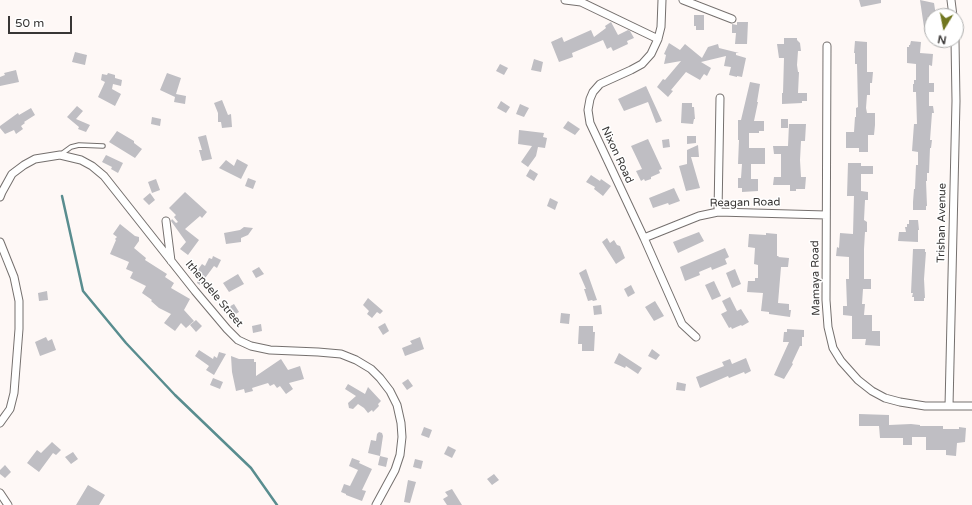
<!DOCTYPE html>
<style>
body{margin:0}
#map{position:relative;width:972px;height:505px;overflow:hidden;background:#fef8f6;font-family:"Varela Round",sans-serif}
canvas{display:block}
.north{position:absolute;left:924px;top:8px;width:40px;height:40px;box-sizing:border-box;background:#fff;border:1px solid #afafae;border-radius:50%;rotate:190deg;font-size:11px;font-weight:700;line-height:16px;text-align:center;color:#383635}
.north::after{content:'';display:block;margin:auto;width:14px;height:18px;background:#717720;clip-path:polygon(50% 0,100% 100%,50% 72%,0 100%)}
.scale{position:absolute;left:8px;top:16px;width:64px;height:18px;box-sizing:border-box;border:2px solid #383635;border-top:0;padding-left:5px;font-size:12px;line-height:14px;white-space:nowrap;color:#383635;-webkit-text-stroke:3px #fff;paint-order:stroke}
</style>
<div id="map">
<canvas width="972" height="505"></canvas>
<div class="north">N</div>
<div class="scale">50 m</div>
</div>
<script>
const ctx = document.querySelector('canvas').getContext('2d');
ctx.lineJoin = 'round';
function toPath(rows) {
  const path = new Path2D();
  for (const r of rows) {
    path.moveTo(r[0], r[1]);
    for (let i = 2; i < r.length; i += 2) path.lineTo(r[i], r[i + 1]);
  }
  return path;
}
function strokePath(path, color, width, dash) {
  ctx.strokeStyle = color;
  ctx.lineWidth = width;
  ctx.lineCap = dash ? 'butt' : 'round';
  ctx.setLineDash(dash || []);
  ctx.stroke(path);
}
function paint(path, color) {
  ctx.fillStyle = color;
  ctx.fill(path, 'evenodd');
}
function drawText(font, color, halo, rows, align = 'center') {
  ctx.font = font + ' "Varela Round",sans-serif';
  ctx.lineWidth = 3;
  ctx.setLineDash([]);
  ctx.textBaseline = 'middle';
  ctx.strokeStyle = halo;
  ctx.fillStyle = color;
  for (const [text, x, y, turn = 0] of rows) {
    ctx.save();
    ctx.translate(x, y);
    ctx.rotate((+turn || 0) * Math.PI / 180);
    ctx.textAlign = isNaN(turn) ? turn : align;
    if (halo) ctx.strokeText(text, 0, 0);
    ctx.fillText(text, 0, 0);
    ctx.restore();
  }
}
strokePath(toPath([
 [62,196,83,291,126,343,175,395,251,468,277,505]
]), '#598d8f', 2.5);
paint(toPath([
 [859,0,881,0,881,3,861,7],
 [920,0,934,3,936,16,932,16,932,33,925,34],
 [694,15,704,15,704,30,696,30,696,26,694,26],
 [611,22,618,35,628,30,630,31,634,38,627,41,628,44,613,51,611,47,607,49,603,40,572,53,573,57,559,62,551,42,562,37,564,42,591,30,594,37,606,28,605,26],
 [737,22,748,22,747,44,735,44,736,33,732,33,732,24,737,25],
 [784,38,797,38,797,40,800,43,801,51,798,51,797,65,798,72,799,72,798,93,807,93,807,101,802,101,802,103,782,104,782,93,783,93,784,58,779,58,777,44,784,44],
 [855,41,867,42,867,72,873,72,872,83,870,83,870,95,867,95,866,108,867,113,875,113,875,125,874,135,868,135,868,152,859,152,859,148,846,148,846,132,854,132,855,117,856,117,856,108,858,107,857,64,855,64,855,53,854,53],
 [911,41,921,42,920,53,933,54,932,66,929,65,929,83,934,83,934,92,929,92,929,106,933,106,934,113,932,113,930,140,932,140,931,148,930,148,929,173,927,173,927,181,926,181,927,206,926,206,926,210,913,210,913,202,914,189,915,189,916,165,918,165,918,152,912,151,914,124,917,124,916,92,913,92,913,84,914,84,914,80,916,80,916,64,907,63,907,47,909,47,909,45,910,45],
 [669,43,680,50,685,44,702,58,708,47,718,44,719,48,739,53,736,53,736,55,746,58,742,77,737,76,737,77,729,75,731,67,724,66,726,56,701,62,711,68,707,76,704,74,700,80,686,72,671,90,673,91,668,97,657,87,663,79,665,80,681,61,664,64,666,55,664,54],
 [75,52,87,55,85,65,72,62],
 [534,59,543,62,541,72,531,70],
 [500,64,508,68,504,75,496,71],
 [16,70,19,82,0,86,0,77,5,75,4,73],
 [108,73,115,75,115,78,122,80,121,86,113,84,112,89,121,94,115,106,98,97,105,82,101,80,102,74,107,75],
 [167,73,181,78,176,94,186,96,185,104,174,102,175,97,160,90],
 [750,82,760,84,757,102,758,102,754,121,764,121,764,131,759,131,759,133,749,133,749,148,765,148,765,164,751,164,751,179,758,179,758,191,742,192,742,188,738,188,738,178,741,178,742,164,738,164,739,140,738,140,738,120,741,120],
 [646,86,662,121,656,123,648,102,624,111,618,99],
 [222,100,228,115,231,114,232,127,222,128,221,122,218,122,218,113,214,103],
 [501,101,510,107,506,113,497,108],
 [682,103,692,103,692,107,694,107,695,119,694,119,693,124,681,123],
 [520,104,529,108,524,117,516,114],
 [77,106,83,111,76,119,90,125,86,132,78,129,79,127,67,117],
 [31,108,35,115,24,122,25,123,21,126,23,129,16,134,14,130,5,134,0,128,0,126,18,113,19,115],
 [152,117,161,119,160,126,151,124],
 [781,119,788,119,788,128,781,128],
 [568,121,580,129,575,135,563,128],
 [789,124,806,124,805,141,801,141,800,160,801,177,806,177,805,189,796,189,796,191,790,191,790,185,773,185,774,177,781,177,781,154,774,154,773,146,788,146],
 [519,130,544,133,543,137,547,138,545,148,538,147,536,156,528,167,521,162,532,146,518,144],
 [117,131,134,141,134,143,142,149,135,158,109,142],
 [206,135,212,159,202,161,199,150,202,150,198,137],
 [687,136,696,136,696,143,687,144],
 [648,139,662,169,659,170,660,173,651,177,651,179,645,181,644,179,641,181,636,171,642,169,631,146],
 [669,139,670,147,663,148,662,140],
 [698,145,699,157,691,157,700,188,686,191,679,166,687,164,687,150],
 [106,155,123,163,118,173,111,169,112,167,102,162],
 [237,159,248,165,241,179,219,168,226,160,234,166],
 [848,163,861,163,861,166,873,166,873,174,861,174,861,191,868,192,868,200,865,200,864,220,867,222,867,232,865,232,864,249,864,279,871,279,871,289,863,289,862,304,865,304,864,315,872,315,872,331,880,331,880,346,865,345,866,339,852,339,852,316,843,315,843,306,847,306,846,279,849,279,849,257,836,256,837,247,839,248,840,233,853,234,854,196,847,196],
 [530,169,538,174,534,181,526,176],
 [591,175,600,181,601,179,611,186,603,196,594,189,595,187,586,182],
 [248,178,256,181,253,189,245,186],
 [156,179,160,190,152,193,148,182],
 [674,188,680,201,669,205,668,203,653,208,649,198],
 [185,192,207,212,202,218,200,216,185,229,199,240,188,255,180,249,186,242,171,221,172,219,176,223,178,222,174,217,176,215,169,208],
 [150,193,155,200,149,205,143,199],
 [550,198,558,202,555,210,547,206],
 [909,220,918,220,919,230,918,230,918,242,898,241,899,232,906,232,905,227,907,227,907,224,909,224],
 [120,224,135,236,139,237,139,241,134,248,146,258,145,260,167,274,165,277,174,283,171,288,190,299,184,310,194,321,186,328,181,323,175,331,164,323,171,314,159,308,151,301,152,300,142,293,146,286,130,278,133,272,126,269,129,262,110,254,116,240,115,239,117,237,113,234],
 [244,227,253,228,248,235,241,238,241,242,226,244,224,233,240,230],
 [699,232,704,241,678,253,673,242],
 [766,233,777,234,777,256,779,256,778,257,789,258,788,267,781,267,778,303,789,304,789,310,791,310,790,317,769,314,769,312,761,311,763,293,747,292,748,281,755,281,755,278,758,278,758,265,754,264,755,248,748,247,749,234,766,235],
 [607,238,610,243,614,240,617,245,620,246,625,258,616,264,602,242],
 [725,248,729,257,725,259,727,264,712,270,711,267,699,272,700,275,685,281,680,267],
 [913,249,925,249,925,252,926,252,924,279,925,298,924,298,924,301,914,301,914,297,912,297,913,293,911,293],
 [213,256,221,260,217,268,214,266,200,285,197,283,201,274,197,271,202,264,205,266,209,258,212,259],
 [259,267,264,274,256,278,252,271],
 [586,269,597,300,593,301,592,300,588,301,584,289,586,289,579,273],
 [735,269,741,284,732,288,726,273],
 [238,274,244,284,229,292,223,283],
 [714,281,721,296,712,300,705,285],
 [631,285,635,293,628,297,624,289],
 [47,291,48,300,39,301,38,293],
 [730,297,737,311,741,309,749,322,742,326,741,325,732,329,731,327,729,328,721,314,727,311,722,301],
 [368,298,383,311,380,314,377,312,372,318,367,314,369,311,363,305],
 [655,301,664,316,654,321,645,307],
 [234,304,239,312,232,316,227,308],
 [601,305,602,314,594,315,593,306],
 [561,313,570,314,569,324,560,323],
 [196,320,202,326,196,332,190,325],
 [385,323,389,331,383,335,378,327],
 [261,324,262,331,253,333,252,326],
 [579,326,593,326,593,332,595,332,594,351,582,351,582,344,578,344],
 [787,329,804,330,804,337,802,337,802,346,800,346,792,363,793,364,784,379,774,375,789,342,783,342,784,332,787,332],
 [46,337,48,341,52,339,56,350,40,356,35,342],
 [420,337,424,349,405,356,402,348,412,344,410,341],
 [652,349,660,355,656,360,648,356],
 [199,350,213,359,214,356,217,358,219,352,226,354,214,375,206,370,209,366,195,356],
 [619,353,642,368,638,374,626,366,625,368,614,363],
 [231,356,239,359,254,359,254,362,256,362,256,376,281,359,288,370,300,366,304,379,289,383,293,389,286,394,280,386,277,388,274,384,270,386,268,383,252,388,253,391,245,393,244,389,236,391,232,372],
 [746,358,751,371,745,374,744,372,729,378,728,376,700,388,696,377,724,366,722,362,730,359,732,364],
 [213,378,223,382,220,389,210,385],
 [408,379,413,386,407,390,402,383],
 [677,382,686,384,685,391,676,390],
 [348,384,365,394,368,387,381,401,378,404,379,406,373,412,372,410,368,413,364,408,358,404,353,409,349,408,348,403,356,396,345,389],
 [859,414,889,415,889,425,911,424,920,425,920,426,943,426,943,429,959,429,959,427,966,428,965,442,957,443,956,456,946,455,946,450,926,450,926,437,912,437,912,445,903,445,903,438,880,438,879,426,859,426],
 [424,427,432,430,429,438,421,435],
 [379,432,382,433,383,436,380,456,368,453,371,440,376,441,377,434],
 [52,442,61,450,56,455,53,453,39,472,27,463,37,450,41,453],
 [448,446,456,450,452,458,444,454],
 [73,452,78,459,71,464,65,457],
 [380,456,388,458,386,467,378,465],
 [352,458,360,461,359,463,372,469,362,490,366,491,362,501,346,495,346,494,341,492,344,484,350,486,358,470,349,466],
 [415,459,423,461,421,469,413,467],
 [5,465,11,472,5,478,0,474,0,470],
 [494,474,499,480,492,485,487,479],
 [408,480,416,482,410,503,404,502],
 [88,485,105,495,99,505,76,505],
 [452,489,462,505,447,505,443,499,448,496,445,492]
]), '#bfbec3');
const lane = toPath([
 [60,155,71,147,79,145,103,146]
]);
const street = toPath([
 [565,0,581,2,658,39],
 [662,0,661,27,658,39,651,54,642,64,631,70,600,84,593,92,590,99,588,110,590,123,644,238,682,324,696,337],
 [683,0,732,19],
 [951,0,953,16],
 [827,46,826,300,828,327,833,348,841,361,858,380,872,391,885,398,900,402,925,406,972,406],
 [0,197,2,192,12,174,24,165,35,159,60,155,81,160,92,166,104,176,195,291,227,329,238,340,251,346,270,350,318,352,341,354,356,360,371,369,380,378,390,391,397,405,401,423,402,437,400,455,395,470,376,505],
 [718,212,720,98],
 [166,221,171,261],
 [644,238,699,216,718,212,826,215],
 [0,242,14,277,19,301,19,329,14,393,10,409,0,423],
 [949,406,956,101,955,40],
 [0,493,8,505]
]);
strokePath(lane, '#75706e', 5.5);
strokePath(street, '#75706e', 9);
strokePath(lane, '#fff', 3.5);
strokePath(street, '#fff', 7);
drawText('11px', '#383635', '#fff', [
 ["Nixon Road",617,155,65],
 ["Reagan Road",745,203,-1],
 ["Trishan Avenue",942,223,-89],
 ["Mamaya Road",816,278,-91],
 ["Ithendele Street",214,294,50]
]);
</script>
